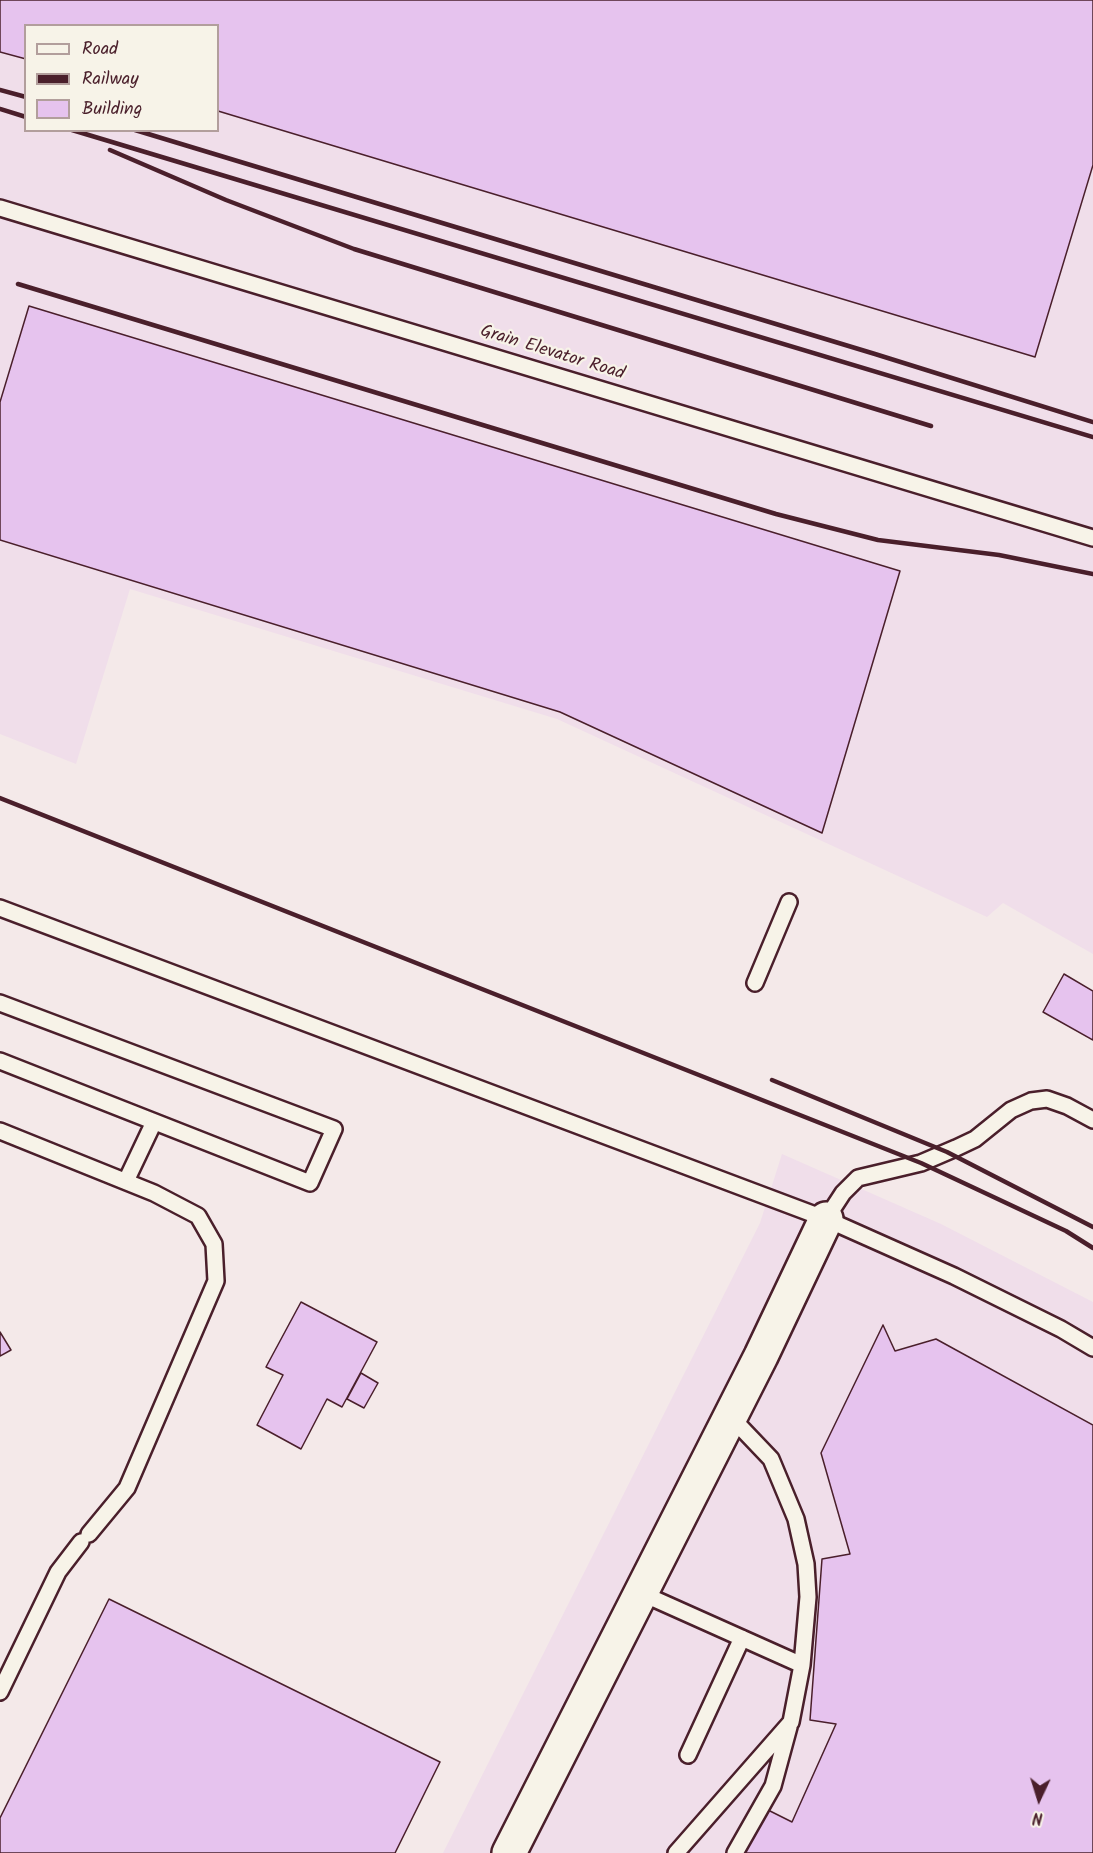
<!DOCTYPE html>
<style>
body{margin:0}
#map{position:relative;width:1093px;height:1853px;overflow:hidden;background:#f4e9e9;font-family:Kalam,sans-serif}
canvas{display:block}
.legend{position:absolute;left:24px;top:24px;width:195px;height:108px;box-sizing:border-box;background:#f7f3e8;border:2px solid #b29e9c;margin:0;padding:8px 10px;list-style:none;font-size:18px;color:#4a1f2b}
.legend li{display:flex;align-items:center;gap:12px;height:30px}
.legend b{width:30px;border:2px solid #b29e9c}
.north{position:absolute;left:1009px;top:1769px;width:60px;height:60px;-webkit-text-stroke:4px #f7f3e8;paint-order:stroke;rotate:184deg;font-size:16px;font-weight:700;line-height:24px;text-align:center;color:#4a1f2b}
.north::after{content:'';display:block;margin:auto;width:21px;height:27px;background:#4a1f2b;clip-path:polygon(50% 0,100% 100%,50% 72%,0 100%)}
</style>
<div id="map">
<canvas width="1093" height="1853"></canvas>
<ul class="legend">
<li><b style="height:8px;background:#f7f3e8"></b>Road</li>
<li><b style="height:8px;background:#4a1f2b"></b>Railway</li>
<li><b style="height:16px;background:#e6c3ee"></b>Building</li>
</ul>
<div class="north">N</div>
</div>
<script>
const ctx = document.querySelector('canvas').getContext('2d');
ctx.lineJoin = 'round';
function paint(path, color) {
  ctx.fillStyle = color;
  ctx.fill(path, 'evenodd');
}
function toPath(rows) {
  const path = new Path2D();
  for (const r of rows) {
    path.moveTo(r[0], r[1]);
    for (let i = 2; i < r.length; i += 2) path.lineTo(r[i], r[i + 1]);
  }
  return path;
}
function strokePath(path, color, width, dash) {
  ctx.strokeStyle = color;
  ctx.lineWidth = width;
  ctx.lineCap = dash ? 'butt' : 'round';
  ctx.setLineDash(dash || []);
  ctx.stroke(path);
}
function drawText(font, color, halo, rows, align = 'center') {
  ctx.font = font + ' Kalam,sans-serif';
  ctx.lineWidth = 4.5;
  ctx.setLineDash([]);
  ctx.textBaseline = 'middle';
  ctx.strokeStyle = halo;
  ctx.fillStyle = color;
  for (const [text, x, y, turn = 0] of rows) {
    ctx.save();
    ctx.translate(x, y);
    ctx.rotate((+turn || 0) * Math.PI / 180);
    ctx.textAlign = isNaN(turn) ? turn : align;
    if (halo) ctx.strokeText(text, 0, 0);
    ctx.fillText(text, 0, 0);
    ctx.restore();
  }
}
paint(toPath([
 [0,0,1093,0,1093,954,1003,903,987,917,557,719,130,589,76,764,0,734],
 [26,26,218,26,218,130,26,130],
 [782,1154,941,1224,1093,1302,1093,1853,443,1853,760,1223]
]), '#f0deea');
const building = toPath([
 [0,0,1093,0,1093,165,1035,357,218,111,218,26,26,26,26,59,0,52,0,0],
 [29,306,900,571,822,833,560,712,0,540,0,402,29,306],
 [1064,974,1093,991,1093,1040,1043,1012,1064,974],
 [301,1302,377,1342,342,1407,327,1399,301,1449,257,1425,283,1375,266,1367,301,1302],
 [883,1325,895,1351,936,1339,1093,1425,1093,1853,737,1853,768,1810,792,1822,836,1724,810,1720,822,1559,850,1554,821,1453,883,1325],
 [0,1332,11,1350,0,1356,0,1332],
 [361,1373,378,1383,364,1408,347,1399,361,1373],
 [109,1599,440,1762,395,1853,0,1853,0,1818,109,1599]
]);
paint(building, '#e6c3ee');
strokePath(building, '#4a1f2b', 1.5);
const lane = toPath([
 [0,208,1093,538],
 [0,908,826,1219,954,1276,1061,1329,1093,1348],
 [755,983,789,902],
 [0,1003,334,1129,310,1183,0,1061],
 [0,1131,154,1193,198,1216,214,1244,216,1281,127,1488,89,1534],
 [126,1181,154,1122],
 [826,1219,843,1193,858,1178,921,1163,956,1148,975,1139,1011,1110,1031,1101,1047,1099,1067,1106,1093,1120],
 [730,1416,771,1459,796,1519,806,1564,808,1597,802,1665],
 [641,1593,802,1665,791,1722,676,1853],
 [0,1692,58,1572,81,1542],
 [688,1755,742,1638],
 [735,1853,773,1786,789,1727]
]);
const secondary = toPath([
 [509,1853,761,1356,826,1219]
]);
strokePath(lane, '#4a1f2b', 20);
strokePath(secondary, '#4a1f2b', 38);
strokePath(lane, '#f7f3e8', 15);
strokePath(secondary, '#f7f3e8', 33);
strokePath(toPath([
 [0,90,26,97],
 [0,109,26,117],
 [72,130,1093,437],
 [135,130,875,354,1093,422],
 [110,150,226,200,354,249,931,426],
 [18,284,776,514,878,540,999,555,1093,574],
 [0,798,921,1163,1066,1231,1093,1248],
 [772,1080,947,1152,1093,1227]
]), '#4a1f2b', 4.5);
drawText('18px', '#4a1f2b', '#f7f3e8', [
 ["Grain Elevator Road",552,354,17]
]);
</script>
